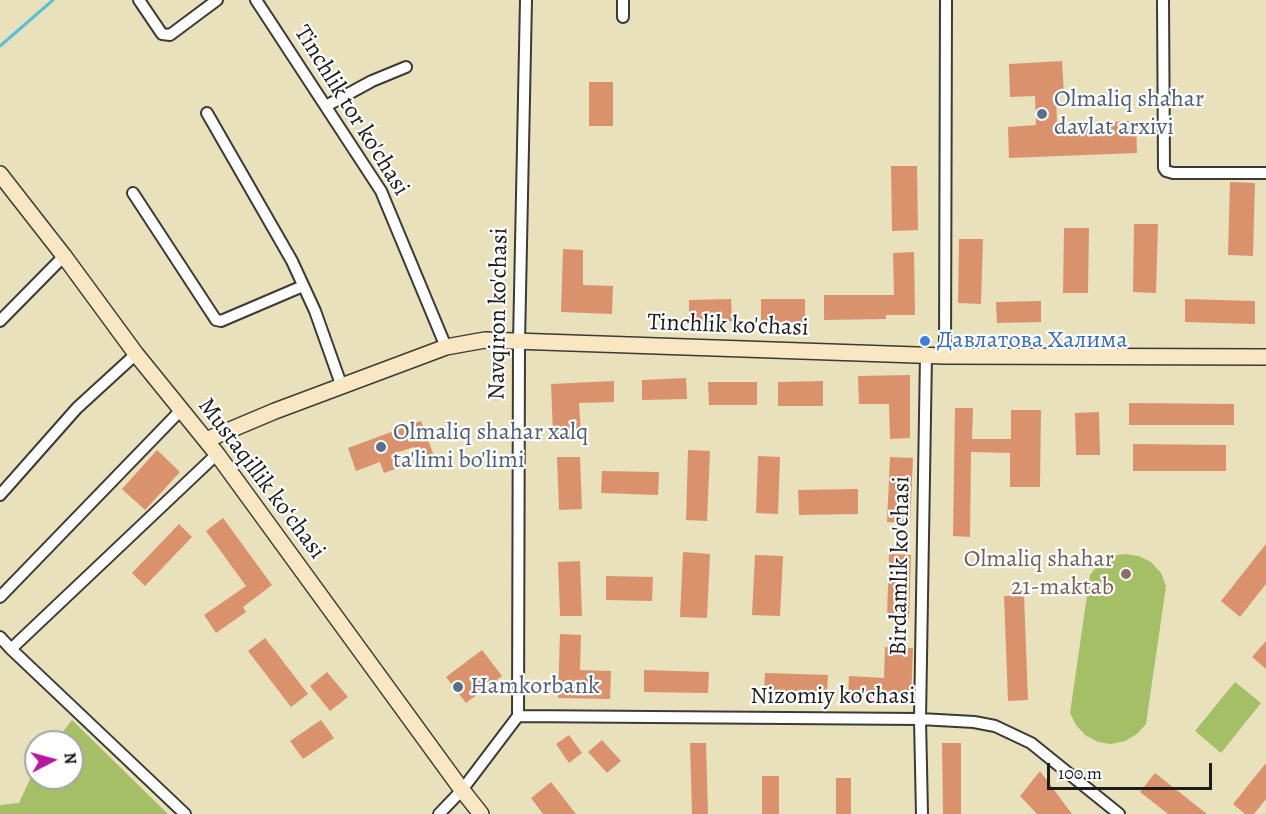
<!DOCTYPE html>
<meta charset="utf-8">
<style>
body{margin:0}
#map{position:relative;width:1266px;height:814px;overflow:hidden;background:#e8e1bc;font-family:Alegreya,serif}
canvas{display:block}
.north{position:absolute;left:24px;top:730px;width:60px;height:60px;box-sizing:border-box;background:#fff;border:2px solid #a4a4a4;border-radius:50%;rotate:84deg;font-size:16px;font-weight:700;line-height:24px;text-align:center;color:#1c1c1c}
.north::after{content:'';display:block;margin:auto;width:21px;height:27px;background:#b5179e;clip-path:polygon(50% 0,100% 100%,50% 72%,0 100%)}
.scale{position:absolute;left:1047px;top:763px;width:165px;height:27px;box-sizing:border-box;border:3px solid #1c1c1c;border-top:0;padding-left:8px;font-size:18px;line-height:21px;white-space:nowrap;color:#1c1c1c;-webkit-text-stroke:4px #fff;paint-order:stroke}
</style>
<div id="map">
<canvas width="1266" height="814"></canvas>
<div class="north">N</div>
<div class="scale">100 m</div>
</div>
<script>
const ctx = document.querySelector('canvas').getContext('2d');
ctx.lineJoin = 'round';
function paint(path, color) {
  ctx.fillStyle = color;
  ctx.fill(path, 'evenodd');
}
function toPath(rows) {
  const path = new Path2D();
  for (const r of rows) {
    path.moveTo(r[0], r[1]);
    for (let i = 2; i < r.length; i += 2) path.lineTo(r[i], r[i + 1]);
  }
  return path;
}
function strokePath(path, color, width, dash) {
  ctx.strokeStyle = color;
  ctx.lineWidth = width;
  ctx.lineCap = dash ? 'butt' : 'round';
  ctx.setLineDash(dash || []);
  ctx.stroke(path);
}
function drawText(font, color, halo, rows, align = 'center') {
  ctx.font = font + ' Alegreya,serif';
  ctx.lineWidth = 4.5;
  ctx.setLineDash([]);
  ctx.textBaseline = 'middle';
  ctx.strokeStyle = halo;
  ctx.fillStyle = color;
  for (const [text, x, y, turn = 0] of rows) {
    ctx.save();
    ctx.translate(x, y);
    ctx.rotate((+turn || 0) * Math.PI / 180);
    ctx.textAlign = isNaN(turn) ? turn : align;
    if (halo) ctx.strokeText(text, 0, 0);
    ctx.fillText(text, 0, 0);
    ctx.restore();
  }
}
paint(toPath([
 [1125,554,1139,556,1151,562,1161,573,1166,586,1146,724,1137,734,1125,741,1111,744,1098,742,1085,735,1076,725,1070,713,1090,575,1099,564,1111,556],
 [1235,682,1261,703,1221,753,1195,731],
 [72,720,168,814,0,814,0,805,19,803,36,766,36,778,72,778,72,742,55,742]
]), '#a4bf66');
strokePath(toPath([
 [0,46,53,0]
]), '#58c1d5', 3);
paint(toPath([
 [1062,61,1064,95,1056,95,1057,124,1136,121,1137,153,1009,158,1008,127,1036,125,1035,96,1010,97,1009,64],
 [589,82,613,82,613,126,589,126],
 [891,166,917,166,918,230,892,231],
 [1230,182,1255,183,1253,256,1228,255],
 [1134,224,1158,224,1156,293,1133,292],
 [1064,228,1089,228,1088,293,1063,293],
 [959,239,983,239,981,304,958,303],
 [563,249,583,250,583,285,613,286,612,314,561,312],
 [914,252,915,315,886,315,886,319,824,320,824,295,894,295,893,253],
 [731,299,732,321,689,322,689,300],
 [761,299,805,299,805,322,761,322],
 [1185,299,1255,301,1255,324,1185,322],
 [1041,301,1041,322,997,323,996,302],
 [910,375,910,438,890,439,889,404,859,404,858,376],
 [686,378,687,399,642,400,642,380],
 [614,381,614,402,579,403,581,434,553,435,551,384],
 [823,381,823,406,778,406,778,382],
 [708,382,757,382,757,405,709,405],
 [1129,403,1234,404,1234,425,1129,425],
 [955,408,973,408,972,439,1011,439,1011,410,1041,410,1040,487,1010,487,1010,453,971,452,970,537,953,536],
 [1099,412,1100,455,1076,455,1075,413],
 [421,421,434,456,419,461,414,447,395,453,401,467,384,473,380,462,356,471,348,448],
 [1133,444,1226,445,1226,471,1133,471],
 [157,450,180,472,145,510,122,489],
 [688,450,710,451,707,521,686,520],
 [758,456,780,457,778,514,756,513],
 [557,457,580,457,582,509,559,510],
 [890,457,913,458,910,523,887,522],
 [602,471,659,472,658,495,601,493],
 [858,489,858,514,799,515,798,490],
 [223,518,272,585,243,607,246,612,216,633,204,615,246,586,206,531],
 [179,524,192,537,145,586,132,573],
 [1266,544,1266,584,1240,617,1221,601],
 [683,552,710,554,707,618,680,617],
 [889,554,911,555,909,618,887,618],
 [755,555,783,556,780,616,752,615],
 [580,561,582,616,560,616,558,562],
 [606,576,653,577,652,601,606,600],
 [1024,595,1028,700,1008,701,1004,596],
 [560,634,581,635,580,670,611,671,610,699,558,698],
 [265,638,308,694,291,707,248,651],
 [1266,641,1266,669,1252,657],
 [885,647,913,648,911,700,848,697,849,676,884,678],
 [482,650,502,676,466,703,446,677],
 [644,670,709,672,708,693,644,692],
 [327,672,348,697,330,711,310,686],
 [765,673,828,675,827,692,764,691],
 [321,720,334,738,303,759,290,741],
 [569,735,582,753,569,763,556,744],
 [602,740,621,761,607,773,588,752],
 [690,743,706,743,708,814,692,814],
 [942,743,961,743,961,814,943,814],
 [1266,763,1266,799,1254,814,1245,814,1233,804],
 [1040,771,1072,814,1037,814,1020,796],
 [1155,773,1207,814,1168,814,1140,792],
 [762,776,779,776,779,814,762,814],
 [836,778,851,778,851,814,836,814],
 [551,782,576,814,543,814,531,798]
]), '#da926d');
const street = toPath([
 [139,0,162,34,170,35,217,0],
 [256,0,381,191,446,347],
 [623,0,623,17],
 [1163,0,1164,168,1166,171,1173,173,1266,173],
 [326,106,372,81,406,67],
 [207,113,292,261,315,311,342,387],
 [133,193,216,320,221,321,303,286],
 [0,321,64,256],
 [945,356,946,0],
 [0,495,77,408,136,354],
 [0,597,181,410],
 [0,637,11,649,185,814],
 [11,649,217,454],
 [518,716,920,719,974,722,995,726,1031,743,1119,814],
 [439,814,462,790,518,716,519,342,526,0],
 [922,814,920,719,926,355]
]);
const secondary = toPath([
 [0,174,64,256,136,354,217,454,462,790,481,814],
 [206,440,275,411,446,347,485,340,945,356,1266,357]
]);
strokePath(street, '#3b3a34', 14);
strokePath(secondary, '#3b3a34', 18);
strokePath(street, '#fff', 10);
strokePath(secondary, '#f9e7c3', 15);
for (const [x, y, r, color] of [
 [1042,114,6,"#5c6f8a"],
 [925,341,6,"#3f7fe0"],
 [381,447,6,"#5c6f8a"],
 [1126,574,6,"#8d6e63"],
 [458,687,6,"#5c6f8a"]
]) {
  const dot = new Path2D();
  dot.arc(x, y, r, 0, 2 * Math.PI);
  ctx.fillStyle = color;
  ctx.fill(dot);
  strokePath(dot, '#fff', 2);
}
drawText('24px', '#4e5e75', '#fff', [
 ["Olmaliq shahar",1054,100],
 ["davlat arxivi",1054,128],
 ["Olmaliq shahar xalq",393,433],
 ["ta'limi bo'limi",393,461],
 ["Hamkorbank",470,687]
], 'left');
drawText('24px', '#1c1c1c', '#fff', [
 ["Tinchlik tor ko'chasi",351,111,58],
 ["Navqiron ko'chasi",499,314,-89],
 ["Tinchlik ko'chasi",728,326,2],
 ["Mustaqillik koʻchasi",261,479,53],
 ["Birdamlik ko'chasi",901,566,-89],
 ["Nizomiy ko'chasi",833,697]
]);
drawText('24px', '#366cbe', '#fff', [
 ["Давлатова Халима",937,341]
], 'left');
drawText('24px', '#785e54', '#fff', [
 ["Olmaliq shahar",1114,560],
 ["21-maktab",1114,588]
], 'right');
</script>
